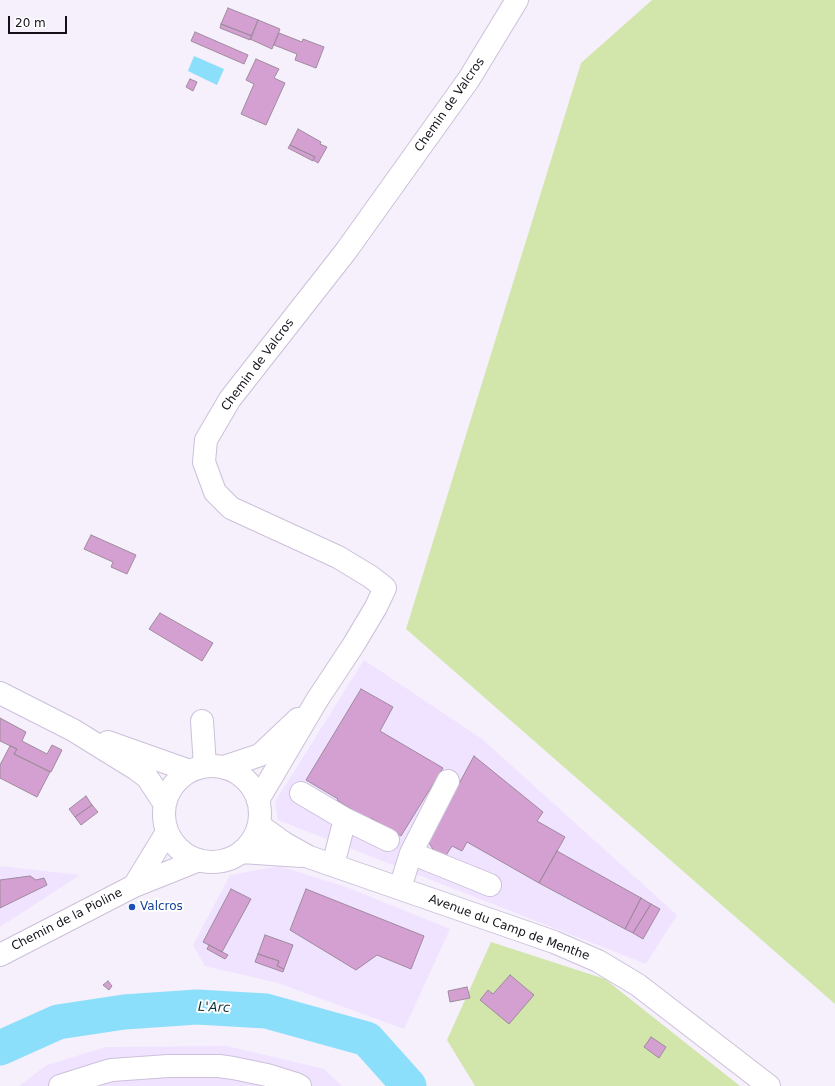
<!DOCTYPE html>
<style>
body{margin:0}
#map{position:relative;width:835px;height:1086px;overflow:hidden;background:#f5f0fb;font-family:"DejaVu Sans",sans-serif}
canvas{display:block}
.scale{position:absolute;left:8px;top:16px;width:59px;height:18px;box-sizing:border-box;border:2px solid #141018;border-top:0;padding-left:5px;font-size:12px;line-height:14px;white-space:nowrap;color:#141018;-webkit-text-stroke:3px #fff;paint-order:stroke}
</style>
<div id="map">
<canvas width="835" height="1086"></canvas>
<div class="scale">20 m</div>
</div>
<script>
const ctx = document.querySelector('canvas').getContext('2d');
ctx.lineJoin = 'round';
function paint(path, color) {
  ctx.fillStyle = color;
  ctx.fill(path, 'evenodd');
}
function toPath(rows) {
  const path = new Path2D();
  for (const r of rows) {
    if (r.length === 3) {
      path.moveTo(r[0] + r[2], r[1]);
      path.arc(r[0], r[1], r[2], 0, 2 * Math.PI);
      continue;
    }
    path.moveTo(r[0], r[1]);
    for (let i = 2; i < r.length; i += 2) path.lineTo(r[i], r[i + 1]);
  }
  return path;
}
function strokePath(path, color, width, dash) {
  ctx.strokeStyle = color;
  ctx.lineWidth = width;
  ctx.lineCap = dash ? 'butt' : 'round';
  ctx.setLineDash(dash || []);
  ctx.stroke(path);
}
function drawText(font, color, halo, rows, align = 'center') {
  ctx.font = font + ' "DejaVu Sans",sans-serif';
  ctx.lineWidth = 4;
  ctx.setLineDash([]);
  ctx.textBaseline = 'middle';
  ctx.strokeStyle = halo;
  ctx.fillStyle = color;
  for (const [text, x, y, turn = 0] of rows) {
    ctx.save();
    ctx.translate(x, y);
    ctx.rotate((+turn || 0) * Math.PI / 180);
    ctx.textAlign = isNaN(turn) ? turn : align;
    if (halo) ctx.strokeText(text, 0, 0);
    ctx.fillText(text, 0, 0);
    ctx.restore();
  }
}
paint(toPath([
 [364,660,482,739,677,915,646,964,278,820,275,802],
 [0,866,80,875,0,927],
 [279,866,346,887,450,929,404,1029,278,983,205,966,193,945,230,875],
 [227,1046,324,1069,342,1086,19,1086,47,1065,106,1047]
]), '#f0e3ff');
paint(toPath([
 [652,0,835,0,835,1004,406,629,581,63],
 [491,942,605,979,740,1086,475,1086,447,1040]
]), '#d2e6ab');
paint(toPath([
 [194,56,224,69,217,85,188,71]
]), '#8cdffb');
strokePath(toPath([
 [0,1048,58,1022,124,1012,197,1007,266,1011,367,1039,409,1086]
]), '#8cdffb', 35);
const building = toPath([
 [228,8,258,20,252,36,221,24,228,8],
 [258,20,280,29,272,49,250,39,258,20],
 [221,24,252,36,250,40,220,28,221,24],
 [195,32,248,55,244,64,191,41,195,32],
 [279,33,302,42,303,39,324,47,316,68,295,60,297,54,274,45,279,33],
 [256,59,279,69,274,78,285,83,266,125,241,114,254,84,246,80,256,59],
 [190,79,197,82,193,91,186,87,190,79],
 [298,129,321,142,320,144,327,147,318,163,313,160,315,157,290,145,298,129],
 [290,145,315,157,313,161,288,148,290,145],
 [91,535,136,555,127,574,111,567,113,562,84,549,91,535],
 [160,613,213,643,202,661,149,629,160,613],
 [361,689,393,707,380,731,443,768,401,836,371,818,370,821,337,800,338,799,306,780,361,689],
 [0,718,26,732,22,741,47,754,52,745,62,750,51,772,14,754,17,749,0,741,0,718],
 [10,746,17,749,14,754,50,772,37,797,0,778,0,765,10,746],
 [474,756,543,812,537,821,565,837,539,883,467,842,462,851,452,846,445,857,434,851,428,841,474,756],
 [86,796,92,805,75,817,69,809,86,796],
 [92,805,98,812,81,825,75,817,92,805],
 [557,851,641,898,625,929,539,883,557,851],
 [30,876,36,880,44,878,47,885,0,908,0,880,30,876],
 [231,889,251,899,222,952,203,942,231,889],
 [306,889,424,936,411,969,377,955,356,970,290,930,306,889],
 [641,898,651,904,633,933,625,929,641,898],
 [651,904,660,909,643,939,633,933,651,904],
 [265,935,293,945,284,969,277,966,279,961,258,954,265,935],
 [209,945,228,955,225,959,207,949,209,945],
 [258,954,279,961,277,966,284,969,283,972,255,962,258,954],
 [510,975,534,995,509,1024,480,1000,488,990,493,994,510,975],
 [108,981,112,986,109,990,103,985,108,981],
 [467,987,470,998,450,1002,448,991,467,987],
 [651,1037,666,1047,659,1058,644,1047,651,1037]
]);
paint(building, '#d4a0d1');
strokePath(building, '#9f8a9e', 1);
const minor = toPath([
 [202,721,205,766],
 [224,767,260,755,298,719],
 [301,793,345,819],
 [258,800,317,700,354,644,376,607,385,588,371,577,338,557,231,508,215,492,204,462,206,440,230,399,346,251,469,79,517,0],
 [411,853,448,781],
 [333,865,345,819,388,840],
 [400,888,411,853,490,885],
 [60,1086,104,1072,112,1070,168,1066,219,1066,233,1068,267,1075,296,1084,300,1086]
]);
const major = toPath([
 [0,693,73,730,136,769,147,777,164,803],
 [108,742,190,771],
 [212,814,48],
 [259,825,284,843,309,857,554,942,598,961,638,985,769,1086],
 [241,852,302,856],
 [134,886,167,832],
 [0,955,134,886,199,860]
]);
strokePath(minor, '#ccc0da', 24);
strokePath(major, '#ccc0da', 24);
strokePath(minor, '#fff', 22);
strokePath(major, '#fff', 22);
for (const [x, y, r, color] of [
 [132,907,4,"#1a4fb4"]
]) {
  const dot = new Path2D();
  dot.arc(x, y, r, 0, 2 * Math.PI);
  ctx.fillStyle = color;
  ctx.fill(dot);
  strokePath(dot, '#fff', 1.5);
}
drawText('12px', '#141018', '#fff', [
 ["Chemin de Valcros",450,105,-55],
 ["Chemin de Valcros",258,365,-53],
 ["Chemin de la Pioline",67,920,-27],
 ["Avenue du Camp de Menthe",509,928,20]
]);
drawText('12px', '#164399', '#fff', [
 ["Valcros",140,907]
], 'left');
drawText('italic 13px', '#0a323e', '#fff', [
 ["L'Arc",214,1008,2]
]);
</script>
